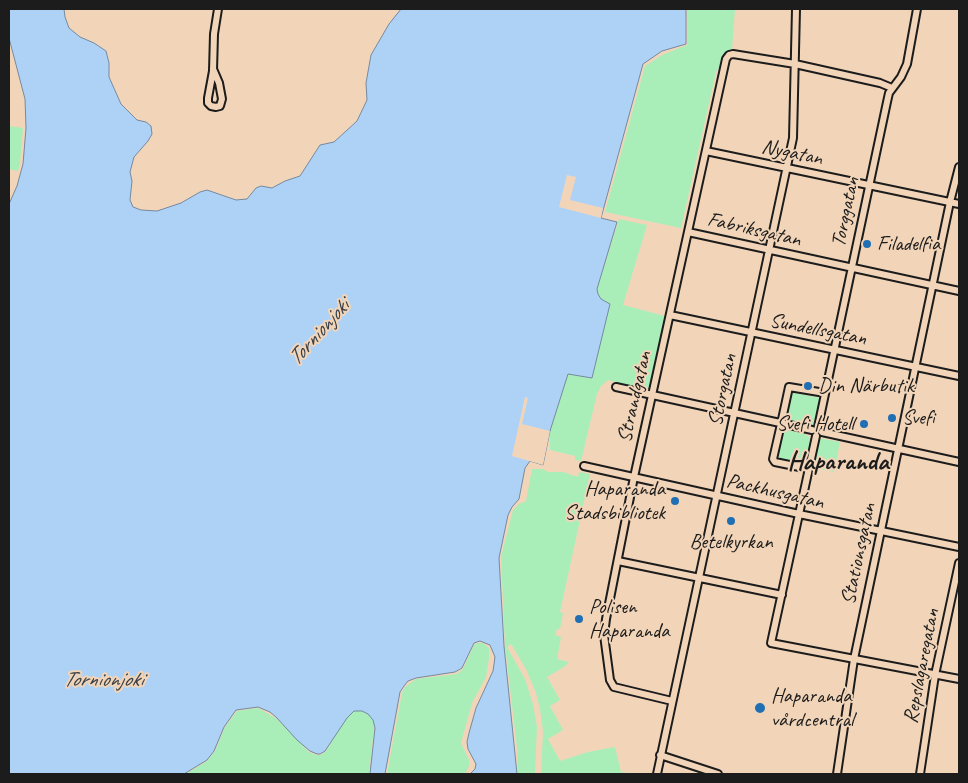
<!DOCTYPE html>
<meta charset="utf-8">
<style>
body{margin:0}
#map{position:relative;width:968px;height:783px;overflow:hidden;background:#f2d5b9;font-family:Caveat,sans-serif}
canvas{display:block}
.frame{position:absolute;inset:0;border:10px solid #1c1c1c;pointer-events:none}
</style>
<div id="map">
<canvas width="968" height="783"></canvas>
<div class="frame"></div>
</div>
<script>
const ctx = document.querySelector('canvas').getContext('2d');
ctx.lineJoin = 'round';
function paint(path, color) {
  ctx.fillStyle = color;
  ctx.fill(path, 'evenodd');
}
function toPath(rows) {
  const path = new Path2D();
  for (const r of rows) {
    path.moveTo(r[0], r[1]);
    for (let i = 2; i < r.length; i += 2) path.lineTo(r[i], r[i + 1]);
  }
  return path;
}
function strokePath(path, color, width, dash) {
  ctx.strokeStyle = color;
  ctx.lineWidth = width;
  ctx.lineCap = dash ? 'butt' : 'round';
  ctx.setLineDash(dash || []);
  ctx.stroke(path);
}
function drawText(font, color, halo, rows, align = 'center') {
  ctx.font = font + ' Caveat,sans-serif';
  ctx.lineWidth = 4;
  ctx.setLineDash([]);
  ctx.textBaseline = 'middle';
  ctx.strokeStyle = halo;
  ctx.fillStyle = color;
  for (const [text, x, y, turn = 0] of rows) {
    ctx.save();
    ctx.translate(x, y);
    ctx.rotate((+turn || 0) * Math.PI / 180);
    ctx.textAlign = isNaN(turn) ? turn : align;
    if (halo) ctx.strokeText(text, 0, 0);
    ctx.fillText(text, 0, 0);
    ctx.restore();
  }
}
paint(toPath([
 [687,9,735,9,732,49,716,72,681,228,605,212,645,66,662,55,687,45],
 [9,126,23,128,20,164,18,171,9,169],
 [619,219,647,225,623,305,665,316,648,391,608,380,601,386,597,394,581,461,575,460,575,456,550,450,550,431,568,373,592,378,609,304,601,299,598,294,597,289],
 [790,392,821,398,815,423,811,426,808,428,784,421],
 [782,429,805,434,809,437,811,441,808,462,803,466,776,459],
 [819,438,840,442,834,472,813,468],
 [532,469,543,469,548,472,563,472,578,477,579,472,590,474,560,612,563,613,560,629,557,629,555,635,561,637,557,659,569,662,564,667,547,677,560,700,550,706,563,730,548,739,560,761,588,752,615,747,621,772,633,774,541,774,543,732,540,709,536,693,526,669,511,644,507,647,525,679,533,704,537,727,535,774,518,774,517,748,505,645,501,557,513,510,519,504,526,501],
 [477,643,483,643,489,648,489,658,486,677,472,703,461,743,469,760,469,766,466,772,464,774,387,774,402,693,405,687,416,679,457,674,463,669,474,645],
 [369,644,375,728,373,721,374,728,369,774,186,774,207,761,215,751,225,727,237,711,258,708,277,719,309,752,316,755,321,755,326,751,333,740,325,751,320,754,317,754,310,751,297,740,281,722]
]), '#a9eeb9');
const water = toPath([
 [9,9,64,9,65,17,69,28,80,37,94,43,106,51,109,63,109,77,121,104,137,120,146,122,151,126,152,134,148,141,134,157,130,172,132,181,130,200,133,207,141,210,157,211,181,203,200,192,207,190,236,200,247,199,256,188,261,186,272,188,285,181,300,176,320,145,334,142,357,121,367,100,366,83,371,55,389,24,401,9,686,9,686,44,662,51,643,64,601,218,617,222,597,289,598,294,601,299,610,304,592,378,568,374,550,431,543,465,530,461,525,468,519,499,512,507,508,515,499,558,504,646,517,774,470,774,475,769,476,764,468,749,467,742,469,733,476,708,493,671,495,657,490,645,480,641,474,643,462,668,455,672,416,678,408,681,404,686,400,692,385,774,370,774,375,728,373,720,368,714,362,711,354,711,347,718,325,751,320,754,317,754,310,751,297,740,277,718,270,712,258,707,236,710,224,727,214,751,207,760,184,774,9,774,9,204,17,186,23,164,26,128,25,99,9,38,9,9]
]);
paint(water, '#aed2f6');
strokePath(water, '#74899f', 1);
paint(toPath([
 [567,175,576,177,570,200,603,208,601,218,559,207],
 [525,397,528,398,522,424,550,431,543,465,512,456]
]), '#f2d5b9');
const street = toPath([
 [213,69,219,83,222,99,220,106,216,107,211,106,208,103,208,98,213,71,214,34,218,9],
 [706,151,959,204],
 [688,232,959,291],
 [670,315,959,376],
 [616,387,812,430],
 [818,427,887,102,889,93,901,77,907,64,917,9],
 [822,432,959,462],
 [816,436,771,643,959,679],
 [584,466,799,514,959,547],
 [809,469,775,462,773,459,781,424,789,387,825,393],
 [618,561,782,595],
 [672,701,614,687,610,680,604,635,606,619,634,477,726,59,729,55,733,54,795,64,880,83,892,88],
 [660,755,718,774],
 [657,774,793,138,796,9],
 [837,774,854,659,950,202,959,167],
 [920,774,935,675,959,563]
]);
strokePath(street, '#1c1c1c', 10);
strokePath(street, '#f2d5b9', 6);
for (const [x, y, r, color] of [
 [867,244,5,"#1f6fb2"],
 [808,386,5,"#1f6fb2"],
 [892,418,5,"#1f6fb2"],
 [864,424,5,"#1f6fb2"],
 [675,501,5,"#1f6fb2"],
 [731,521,5,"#1f6fb2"],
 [579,619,5,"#1f6fb2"],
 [760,708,6,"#1f6fb2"]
]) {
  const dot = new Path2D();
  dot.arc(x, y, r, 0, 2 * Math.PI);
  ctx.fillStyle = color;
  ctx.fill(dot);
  strokePath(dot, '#f2d5b9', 2);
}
drawText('21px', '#1c1c1c', '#f2d5b9', [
 ["Nygatan",792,153,12],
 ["Torggatan",846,212,-78],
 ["Fabriksgatan",754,230,13],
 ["Sundellsgatan",818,330,11],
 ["Storgatan",723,390,-78],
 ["Strandgatan",635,397,-77],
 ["Packhusgatan",775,492,13],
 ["Stationsgatan",859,554,-78],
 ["Repslagaregatan",922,666,-79]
]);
drawText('21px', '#1c1c1c', '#f2d5b9', [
 ["Filadelfia",877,244],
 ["Din Närbutik",818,386],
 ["Svefi",902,418],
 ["Svefi Hotell",854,424,"right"],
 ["Haparanda",665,489,"right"],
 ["Stadsbibliotek",665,513,"right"],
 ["Betelkyrkan",731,542,"center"],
 ["Polisen",589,607],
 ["Haparanda",589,631],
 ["Haparanda",771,696],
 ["vårdcentral",771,720]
], 'left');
drawText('italic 22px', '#394048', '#f2d5b9', [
 ["Tornionjoki",319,333,-48],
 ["Tornionjoki",103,680]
]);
drawText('bold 26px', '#1c1c1c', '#f2d5b9', [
 ["Haparanda",838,462]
]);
</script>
